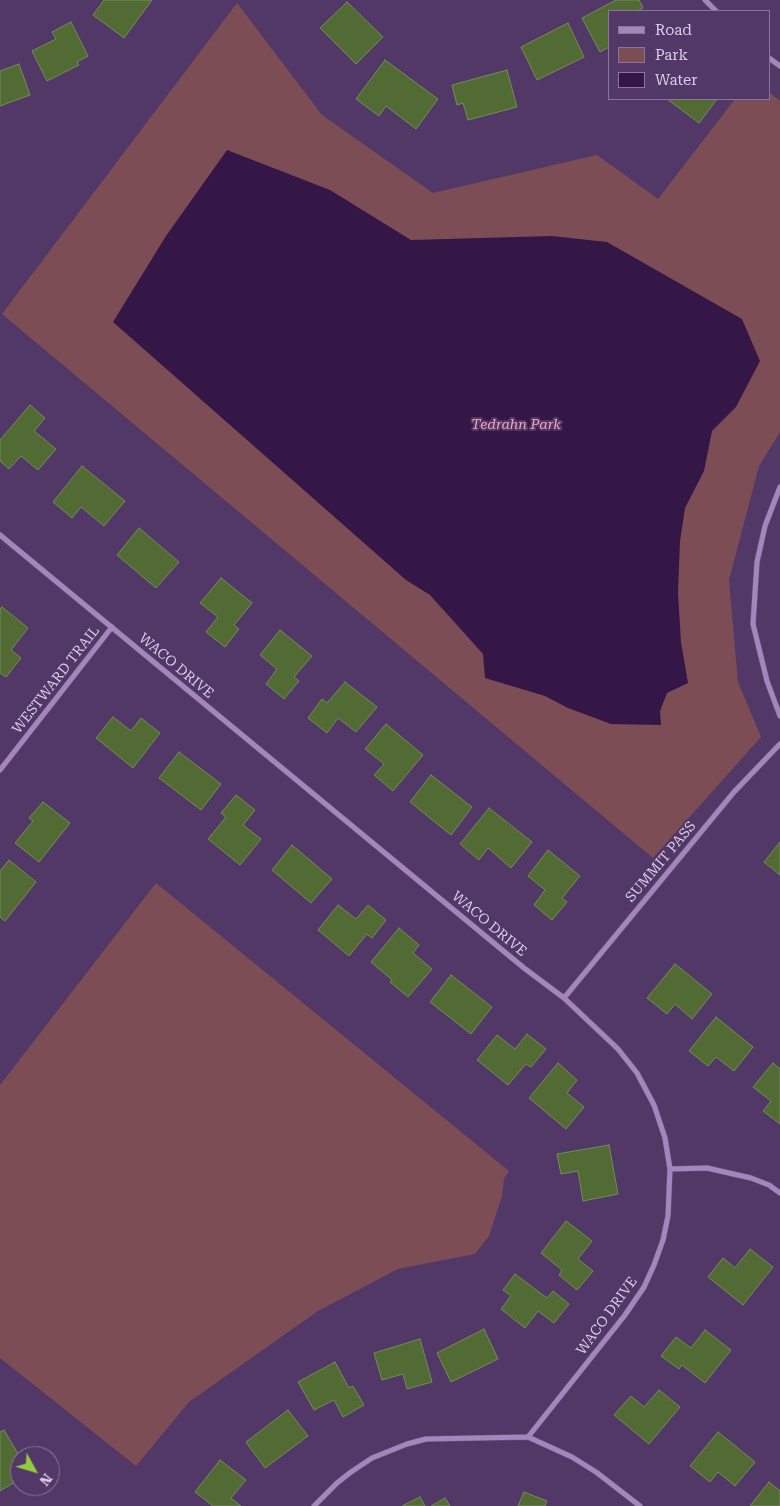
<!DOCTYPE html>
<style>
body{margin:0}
#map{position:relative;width:780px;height:1506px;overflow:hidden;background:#523867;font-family:"Roboto Serif",serif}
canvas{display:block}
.legend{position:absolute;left:608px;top:10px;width:162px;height:90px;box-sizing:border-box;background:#523867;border:1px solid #89749b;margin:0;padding:6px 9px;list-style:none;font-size:15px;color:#dccdea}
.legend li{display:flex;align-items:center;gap:10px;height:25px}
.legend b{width:25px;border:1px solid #89749b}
.north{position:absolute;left:10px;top:1446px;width:50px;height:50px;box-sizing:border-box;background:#523867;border:1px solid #89749b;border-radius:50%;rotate:129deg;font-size:14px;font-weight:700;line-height:20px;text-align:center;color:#dccdea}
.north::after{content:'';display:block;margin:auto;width:18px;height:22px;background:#94cc3d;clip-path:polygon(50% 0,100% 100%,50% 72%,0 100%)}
</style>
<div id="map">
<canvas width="780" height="1506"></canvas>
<ul class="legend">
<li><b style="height:6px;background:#a386bc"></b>Road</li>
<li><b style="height:14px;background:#7c4d55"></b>Park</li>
<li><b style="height:14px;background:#341747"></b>Water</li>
</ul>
<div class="north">N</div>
</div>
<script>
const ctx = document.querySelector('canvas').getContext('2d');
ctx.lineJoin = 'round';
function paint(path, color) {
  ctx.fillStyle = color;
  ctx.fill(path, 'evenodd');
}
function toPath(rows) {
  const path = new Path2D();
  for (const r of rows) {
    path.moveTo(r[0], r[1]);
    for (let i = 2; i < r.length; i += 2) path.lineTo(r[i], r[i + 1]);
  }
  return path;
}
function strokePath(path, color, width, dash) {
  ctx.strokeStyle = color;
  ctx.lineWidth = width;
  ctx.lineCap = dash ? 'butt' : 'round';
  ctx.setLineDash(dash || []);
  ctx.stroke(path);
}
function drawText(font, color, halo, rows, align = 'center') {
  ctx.font = font + ' "Roboto Serif",serif';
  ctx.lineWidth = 4;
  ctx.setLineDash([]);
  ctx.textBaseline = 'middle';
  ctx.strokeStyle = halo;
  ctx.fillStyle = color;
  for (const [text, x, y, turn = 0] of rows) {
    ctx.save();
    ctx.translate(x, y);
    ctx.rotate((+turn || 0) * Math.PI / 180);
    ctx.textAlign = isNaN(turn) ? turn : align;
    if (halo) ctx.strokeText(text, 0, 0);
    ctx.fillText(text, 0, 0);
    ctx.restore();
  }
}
paint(toPath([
 [237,3,322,115,433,193,597,155,658,199,735,99,769,99,769,92,780,101,780,432,759,466,729,580,738,682,761,737,653,858,2,314],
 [156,883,509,1171,504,1179,502,1196,489,1236,475,1254,398,1269,318,1311,189,1402,136,1466,0,1358,0,1085]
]), '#7c4d55');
paint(toPath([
 [227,150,330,190,411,240,552,236,607,242,742,319,760,361,736,407,712,431,704,471,685,508,680,541,678,593,681,642,688,683,667,693,660,711,661,725,611,724,568,708,545,696,485,678,483,654,430,595,406,580,113,322,166,236]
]), '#341747');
const building = toPath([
 [104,0,152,0,124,38,93,15,104,0],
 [616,0,639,0,643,8,638,11,609,11,609,47,600,52,582,18,616,0],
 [347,2,383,37,356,64,320,28,347,2],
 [71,22,88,56,77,62,79,65,47,81,32,51,56,39,52,32,71,22],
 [568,23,584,57,537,80,521,47,568,23],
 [385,60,438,99,416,129,386,106,379,116,356,99,385,60],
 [19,64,30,95,0,106,0,71,19,64],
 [507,70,517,107,468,120,463,103,457,105,452,85,507,70],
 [667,99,717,99,699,123,667,99],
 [30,405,45,418,34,431,56,449,38,470,21,456,9,469,0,461,0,440,30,405],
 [82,466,125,501,104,526,81,507,72,518,53,502,82,466],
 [139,528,179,562,156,588,117,555,139,528],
 [221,578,252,603,234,625,239,629,225,647,206,632,218,617,200,603,221,578],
 [2,607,28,628,11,650,21,658,6,677,0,673,0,609,2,607],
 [280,630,312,656,294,677,299,681,284,699,266,684,277,669,260,655,280,630],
 [345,682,377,707,356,732,338,718,327,733,308,718,322,699,327,703,345,682],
 [113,717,131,731,141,718,160,733,133,768,96,738,113,717],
 [386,724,423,755,393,791,374,775,384,764,365,749,386,724],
 [179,752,221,784,201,810,159,778,179,752],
 [431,775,472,807,451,835,410,802,431,775],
 [236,795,255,810,243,825,261,839,240,865,208,839,226,817,221,813,236,795],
 [43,802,70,823,39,862,15,843,33,821,29,818,43,802],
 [489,808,532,842,511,868,488,848,479,860,460,844,489,808],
 [780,842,780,875,764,862,780,842],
 [292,845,332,879,311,903,272,870,292,845],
 [548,850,580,876,562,898,567,902,552,920,534,905,545,890,528,876,548,850],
 [9,860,36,882,5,921,0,917,0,871,9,860],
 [338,905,356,919,368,905,386,920,372,938,367,934,349,956,318,930,338,905],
 [399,928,419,945,413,953,432,969,408,997,390,982,392,980,371,962,399,928],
 [675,964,712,994,692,1019,675,1004,667,1014,647,998,675,964],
 [451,975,492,1007,471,1034,430,1002,451,975],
 [716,1017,753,1047,734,1071,716,1057,708,1066,689,1051,716,1017],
 [527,1034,546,1049,531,1067,526,1064,508,1085,477,1060,497,1035,515,1049,527,1034],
 [558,1063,577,1080,567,1093,584,1107,566,1129,529,1098,558,1063],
 [773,1063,780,1069,780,1124,763,1111,771,1101,753,1087,773,1063],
 [609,1145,618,1194,583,1201,578,1171,561,1174,557,1154,609,1145],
 [566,1221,592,1241,578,1259,593,1271,577,1290,559,1275,562,1270,541,1253,566,1221],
 [750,1249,773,1267,743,1305,708,1277,723,1258,735,1268,750,1249],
 [515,1274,547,1298,553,1291,569,1304,554,1323,538,1311,525,1328,501,1309,511,1296,503,1290,515,1274],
 [484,1329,498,1359,451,1382,437,1353,484,1329],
 [705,1330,731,1350,705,1383,682,1365,679,1369,661,1356,676,1337,691,1348,705,1330],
 [420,1339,432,1382,407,1389,403,1374,382,1380,374,1353,420,1339],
 [335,1362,349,1388,353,1386,364,1405,343,1417,334,1400,314,1410,298,1382,335,1362],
 [659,1390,680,1407,649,1444,614,1415,631,1396,644,1407,659,1390],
 [288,1410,308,1436,265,1468,246,1442,288,1410],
 [4,1430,20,1457,20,1479,0,1491,0,1432,4,1430],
 [718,1432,755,1462,735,1486,718,1472,710,1482,690,1466,718,1432],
 [220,1460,246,1480,231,1498,241,1506,213,1506,195,1492,220,1460],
 [769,1482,780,1491,780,1506,750,1506,769,1482],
 [524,1492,547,1501,545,1506,518,1506,524,1492],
 [420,1497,425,1506,402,1506,420,1497],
 [445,1498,450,1506,431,1506,445,1498]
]);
paint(building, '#526a34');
strokePath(building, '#738d56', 1);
const minor = toPath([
 [705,0,716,11],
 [769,58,780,66],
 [780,487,765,526,757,562,753,624,767,681,780,716],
 [0,535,524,968,564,998,618,1049,637,1073,654,1105,665,1138,670,1169,668,1216,663,1240,654,1265,644,1287,625,1315,528,1437],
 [0,770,112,627],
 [564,998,734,792,780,744],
 [670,1169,707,1168,751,1178,769,1185,780,1193],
 [314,1506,337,1483,351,1472,372,1458,407,1444,426,1439,528,1437,572,1457,596,1472,640,1506]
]);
strokePath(minor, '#6c567e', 6);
strokePath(minor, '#a386bc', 5);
drawText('italic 14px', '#f6a6b3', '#523867', [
 ["Tedrahn Park",516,425]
]);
drawText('14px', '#dccdea', '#523867', [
 ["WACO DRIVE",176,666,40],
 ["WESTWARD TRAIL",56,680,-52],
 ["SUMMIT PASS",661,862,-50],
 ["WACO DRIVE",489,924,40],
 ["WACO DRIVE",607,1316,-54]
]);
</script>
